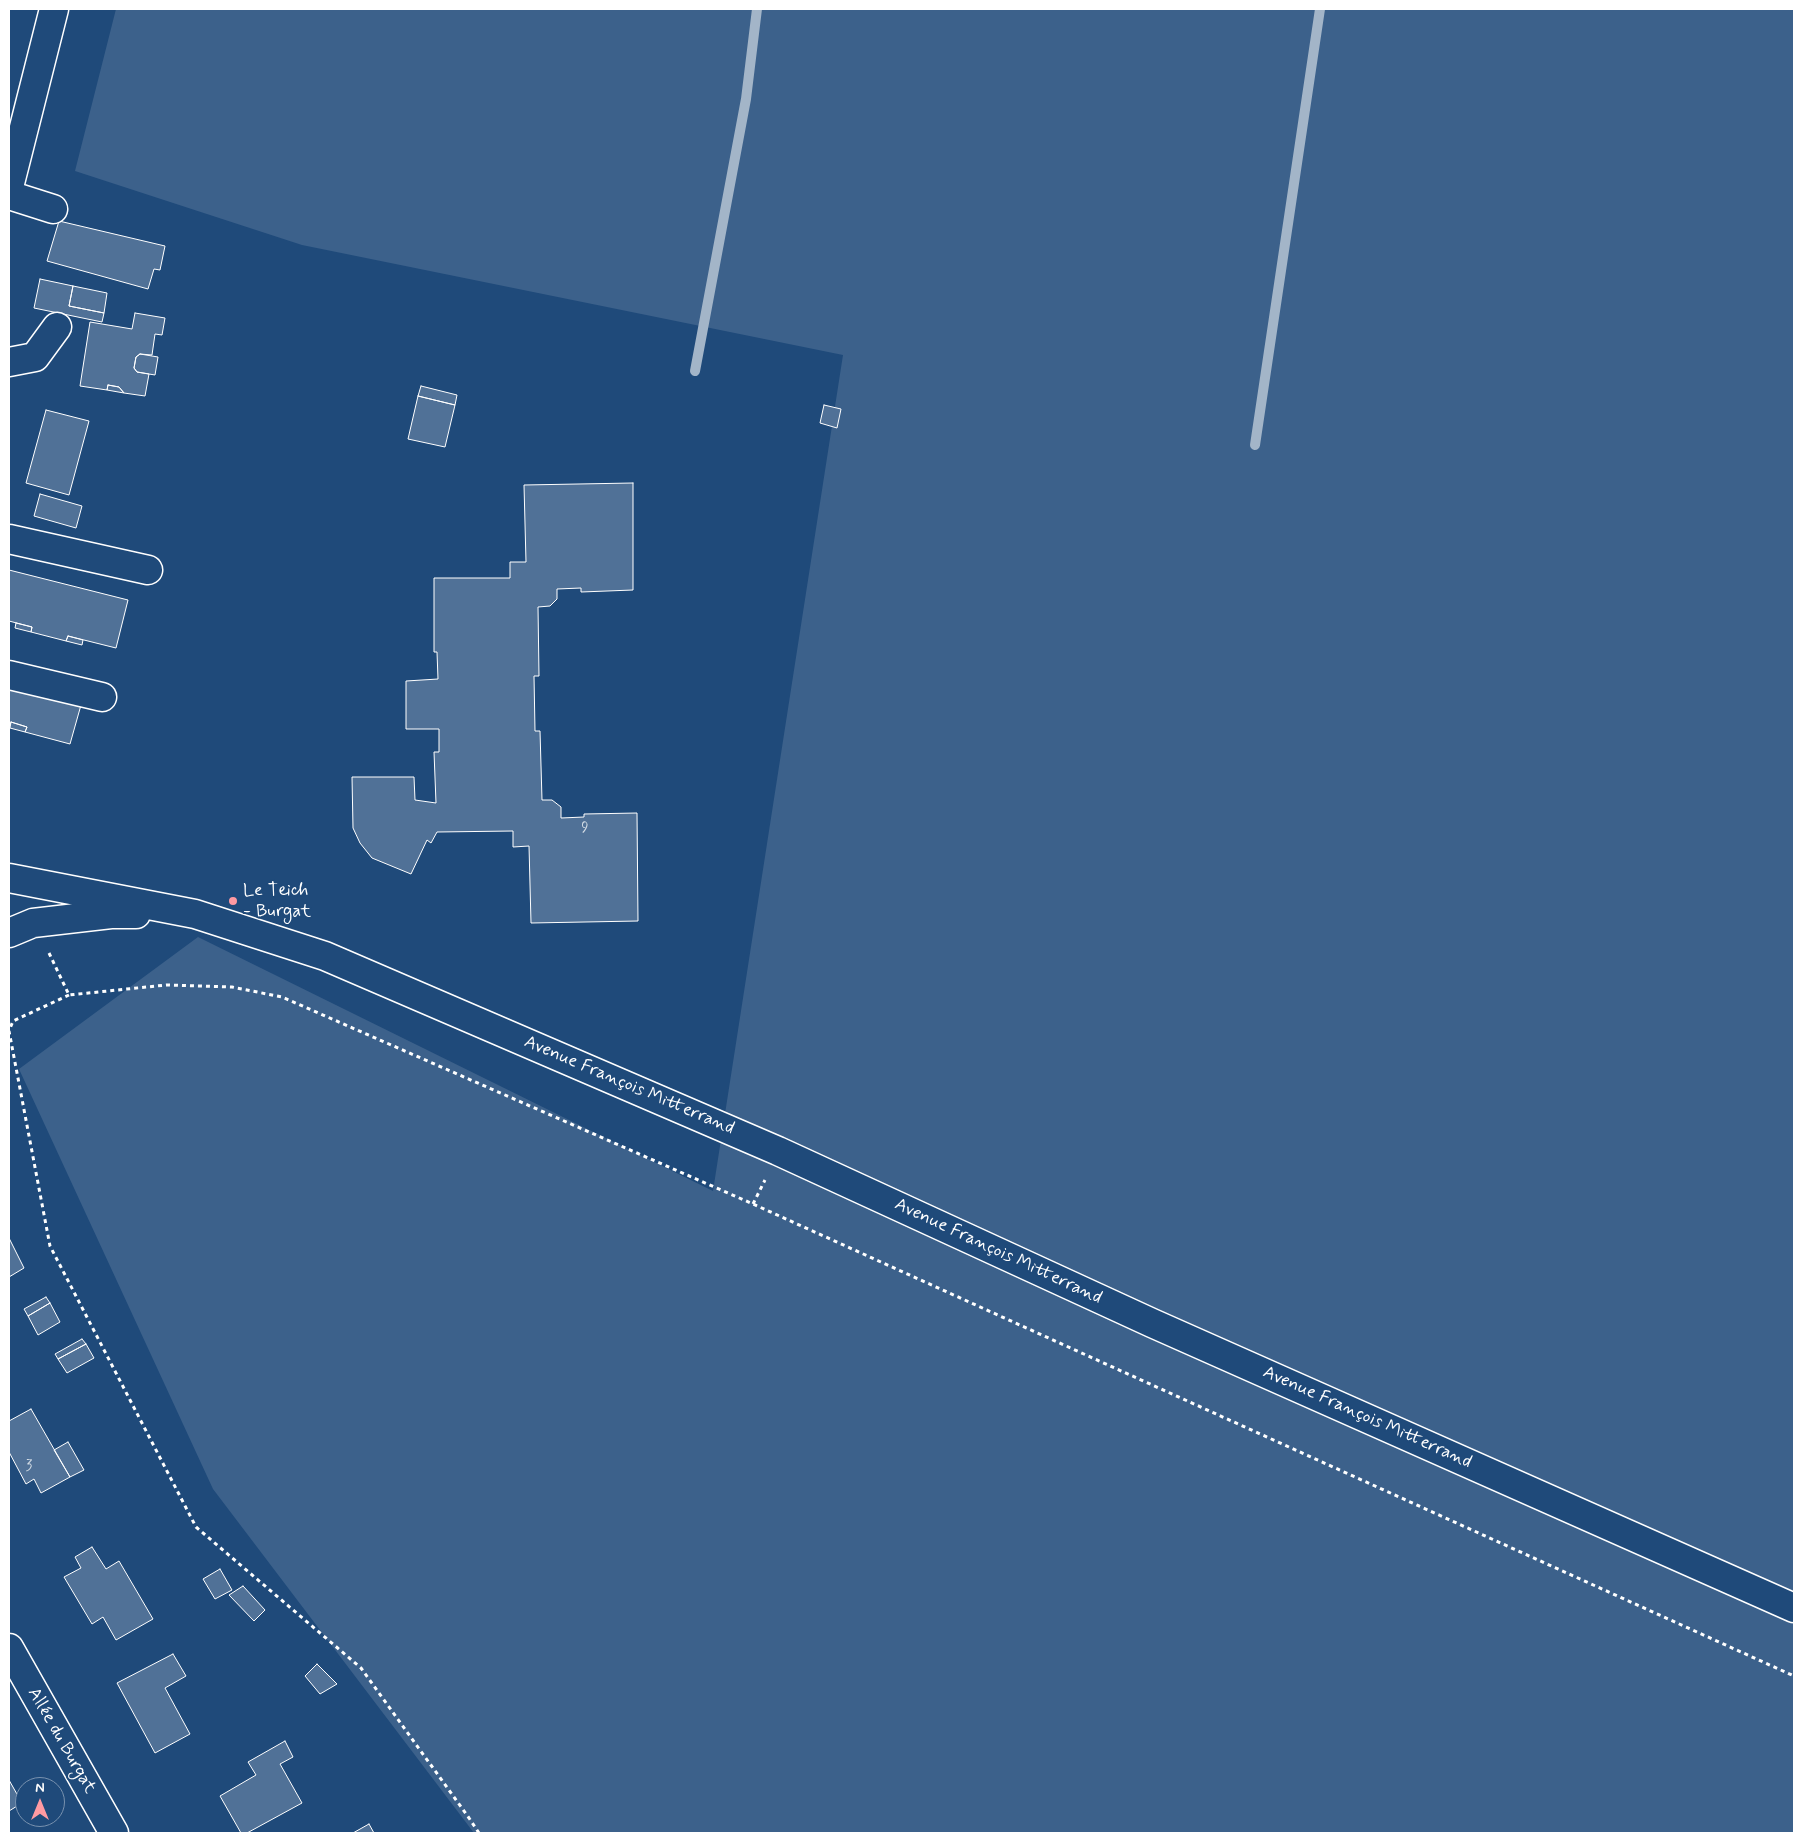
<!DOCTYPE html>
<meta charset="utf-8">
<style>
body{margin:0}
#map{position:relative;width:1803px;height:1842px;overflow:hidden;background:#1f4a7a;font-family:Mynerve,sans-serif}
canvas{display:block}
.frame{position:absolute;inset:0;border:10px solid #fff;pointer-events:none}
.north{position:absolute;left:15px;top:1777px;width:50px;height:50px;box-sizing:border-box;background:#1f4a7a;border:1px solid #7992af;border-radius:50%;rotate:0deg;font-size:14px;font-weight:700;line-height:20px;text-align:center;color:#fff}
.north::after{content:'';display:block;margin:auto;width:18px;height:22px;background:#ff9aa2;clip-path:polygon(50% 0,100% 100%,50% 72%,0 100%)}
</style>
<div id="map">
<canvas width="1803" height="1842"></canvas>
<div class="frame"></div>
<div class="north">N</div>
</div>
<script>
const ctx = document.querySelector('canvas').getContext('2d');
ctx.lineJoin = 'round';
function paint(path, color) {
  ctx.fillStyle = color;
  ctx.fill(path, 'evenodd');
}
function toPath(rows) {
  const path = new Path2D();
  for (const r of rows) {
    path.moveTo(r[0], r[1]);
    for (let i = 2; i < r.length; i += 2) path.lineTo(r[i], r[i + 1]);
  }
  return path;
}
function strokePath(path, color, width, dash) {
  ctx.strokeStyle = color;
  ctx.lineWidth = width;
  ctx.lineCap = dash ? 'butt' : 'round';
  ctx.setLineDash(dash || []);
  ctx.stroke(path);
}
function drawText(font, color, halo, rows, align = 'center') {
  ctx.font = font + ' Mynerve,sans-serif';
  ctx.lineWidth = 4;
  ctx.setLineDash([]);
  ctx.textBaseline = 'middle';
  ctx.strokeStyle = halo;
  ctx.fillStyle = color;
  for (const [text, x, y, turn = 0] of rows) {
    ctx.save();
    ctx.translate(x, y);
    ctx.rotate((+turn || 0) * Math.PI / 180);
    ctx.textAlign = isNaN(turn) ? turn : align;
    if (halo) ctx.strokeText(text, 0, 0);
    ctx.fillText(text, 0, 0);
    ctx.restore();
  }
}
paint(toPath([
 [116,9,1794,9,1794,1833,474,1833,213,1489,19,1069,198,937,713,1191,843,355,302,245,75,171]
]), '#3c618b');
strokePath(toPath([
 [695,371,746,99,757,9],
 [1255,445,1320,9]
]), '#a3b5c8', 10);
const building = toPath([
 [59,221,165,246,160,270,154,269,148,289,47,261,59,221],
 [40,279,73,286,69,306,104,313,102,322,34,308,40,279],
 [73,286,107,293,104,313,69,306,73,286],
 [135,313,165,318,162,335,155,334,152,355,140,354,136,357,134,368,137,372,149,374,145,396,124,393,119,387,108,385,107,390,80,386,90,322,132,329,135,313],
 [140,354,158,357,155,375,137,372,134,368,136,357,140,354],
 [108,385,119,387,124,393,107,390,108,385],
 [421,386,457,395,455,405,418,396,421,386],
 [418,396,455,405,445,447,408,439,418,396],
 [824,405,841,409,837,428,820,423,824,405],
 [46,410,89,421,69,495,26,483,46,410],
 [633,483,633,590,581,592,581,588,557,589,557,599,550,606,538,607,539,676,534,676,535,731,540,731,542,800,552,800,561,807,561,818,584,817,584,814,637,813,638,921,531,923,529,846,513,847,513,831,437,832,431,843,427,840,411,874,372,858,360,843,353,828,352,777,414,777,415,800,436,803,434,752,439,752,439,729,406,729,406,681,438,679,437,652,434,652,434,578,510,578,510,562,526,562,524,485,633,483],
 [40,494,82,506,76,528,34,516,40,494],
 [9,570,128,600,116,648,68,636,66,641,31,632,32,627,9,621,9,570],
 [16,623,32,627,31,632,15,628,16,623],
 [68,636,83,640,82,645,66,641,68,636],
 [9,686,81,705,70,744,25,732,27,727,11,722,9,727,9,686],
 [11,722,27,727,25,732,10,728,11,722],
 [9,1238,24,1268,9,1277,9,1238],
 [46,1297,50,1303,28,1316,24,1309,46,1297],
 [50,1303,60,1322,38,1335,28,1316,50,1303],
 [82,1339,86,1344,58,1359,55,1354,82,1339],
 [86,1344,94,1358,67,1373,58,1359,86,1344],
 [31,1409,70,1477,41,1493,34,1479,26,1484,9,1452,9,1421,31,1409],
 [68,1442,84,1470,70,1477,54,1450,68,1442],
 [92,1547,106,1569,119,1561,153,1619,116,1640,103,1617,92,1624,64,1577,81,1568,75,1557,92,1547],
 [220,1569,232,1590,215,1599,203,1579,220,1569],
 [243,1586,265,1610,254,1621,229,1595,243,1586],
 [173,1654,186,1676,165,1688,190,1734,155,1753,117,1683,173,1654],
 [317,1664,337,1684,320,1694,305,1676,317,1664],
 [285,1741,293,1757,280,1764,302,1803,247,1833,241,1833,220,1796,256,1775,248,1762,285,1741],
 [9,1780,22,1803,9,1811,9,1780],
 [369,1824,374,1833,353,1833,369,1824]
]);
paint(building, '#507197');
strokePath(building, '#fff', 1);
const minor = toPath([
 [9,187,54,9],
 [9,195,53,209],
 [9,362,35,357,57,327],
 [9,539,148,570],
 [9,675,102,697],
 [9,1648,114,1833]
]);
const major = toPath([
 [9,878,195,914,325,956,778,1151,1152,1323,1794,1608],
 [9,933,33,923,111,914,136,914]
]);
strokePath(minor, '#fff', 31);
strokePath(major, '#fff', 31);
strokePath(toPath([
 [49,953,69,995,166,985,232,987,282,997,753,1204,1794,1676],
 [69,995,13,1021,9,1031,50,1246,196,1527,361,1668,469,1818,479,1833],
 [753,1204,765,1180]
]), '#fff', 3, [4, 4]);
strokePath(minor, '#1f4a7a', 28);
strokePath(major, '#1f4a7a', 28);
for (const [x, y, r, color] of [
 [233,901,5,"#ff9aa2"]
]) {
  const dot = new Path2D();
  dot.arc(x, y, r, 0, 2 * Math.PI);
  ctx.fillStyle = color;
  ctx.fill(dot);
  strokePath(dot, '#1f4a7a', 2);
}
drawText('15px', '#d3dce5', null, [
 ["9",585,829],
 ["3",29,1467]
]);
drawText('18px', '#fff', '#1f4a7a', [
 ["Le Teich",243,891],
 ["- Burgat",243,912]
], 'left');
drawText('18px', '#fff', '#1f4a7a', [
 ["Avenue François Mitterrand",629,1086,23],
 ["Avenue François Mitterrand",998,1252,25],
 ["Avenue François Mitterrand",1367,1418,24],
 ["Allée du Burgat",61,1741,60]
]);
</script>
